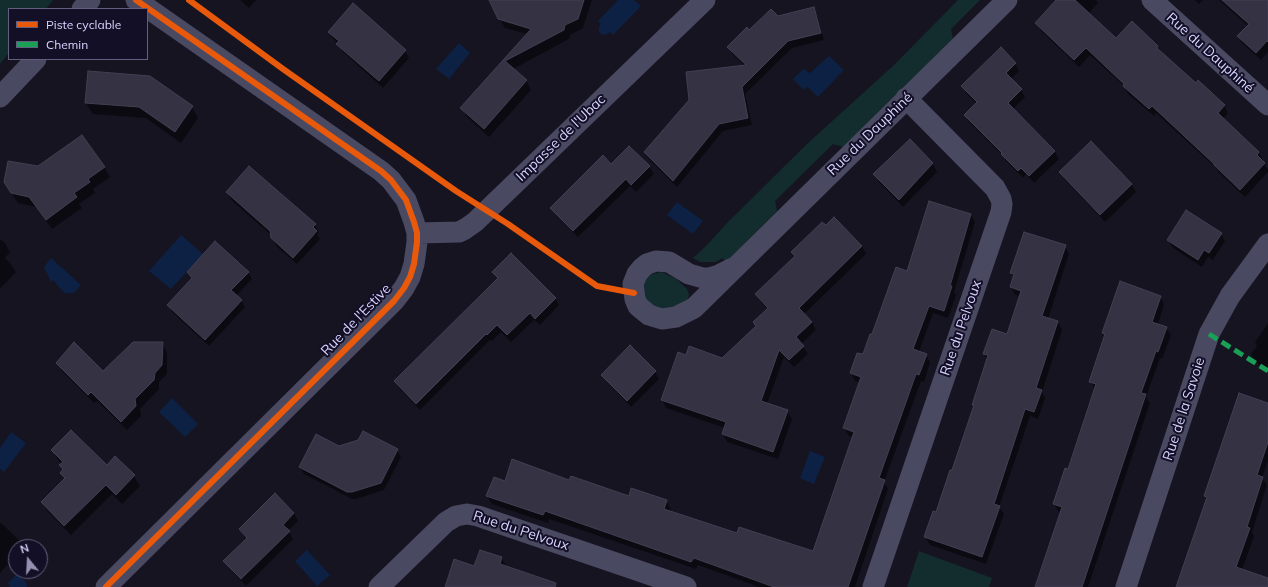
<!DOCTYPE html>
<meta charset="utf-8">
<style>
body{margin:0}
#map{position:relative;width:1268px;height:587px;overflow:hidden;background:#161421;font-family:Mulish,sans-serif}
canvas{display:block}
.legend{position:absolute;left:8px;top:8px;width:140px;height:52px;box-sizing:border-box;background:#130f26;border:1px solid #625e7d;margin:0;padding:5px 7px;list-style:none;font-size:12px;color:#d9d4ff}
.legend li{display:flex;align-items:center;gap:8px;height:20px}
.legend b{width:20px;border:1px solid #625e7d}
.north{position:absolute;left:8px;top:539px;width:40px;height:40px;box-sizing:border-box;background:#130f26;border:1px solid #625e7d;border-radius:50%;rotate:342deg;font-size:11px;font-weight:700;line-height:16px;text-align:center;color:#d9d4ff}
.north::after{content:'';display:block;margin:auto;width:14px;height:18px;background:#9591b1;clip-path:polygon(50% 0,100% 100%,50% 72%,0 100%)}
</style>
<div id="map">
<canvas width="1268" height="587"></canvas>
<ul class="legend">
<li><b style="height:5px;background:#e8590c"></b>Piste cyclable</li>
<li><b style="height:5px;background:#1a9f57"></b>Chemin</li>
</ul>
<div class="north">N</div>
</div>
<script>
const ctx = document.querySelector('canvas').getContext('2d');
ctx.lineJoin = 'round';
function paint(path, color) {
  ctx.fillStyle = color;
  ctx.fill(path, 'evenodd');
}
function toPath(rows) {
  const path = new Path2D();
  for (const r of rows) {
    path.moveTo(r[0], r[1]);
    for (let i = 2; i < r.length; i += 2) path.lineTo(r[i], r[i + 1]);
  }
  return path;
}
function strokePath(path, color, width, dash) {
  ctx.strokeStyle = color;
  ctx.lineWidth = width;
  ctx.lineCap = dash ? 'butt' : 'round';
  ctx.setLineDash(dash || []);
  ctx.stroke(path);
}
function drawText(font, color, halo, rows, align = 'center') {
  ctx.font = font + ' Mulish,sans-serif';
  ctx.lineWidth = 4;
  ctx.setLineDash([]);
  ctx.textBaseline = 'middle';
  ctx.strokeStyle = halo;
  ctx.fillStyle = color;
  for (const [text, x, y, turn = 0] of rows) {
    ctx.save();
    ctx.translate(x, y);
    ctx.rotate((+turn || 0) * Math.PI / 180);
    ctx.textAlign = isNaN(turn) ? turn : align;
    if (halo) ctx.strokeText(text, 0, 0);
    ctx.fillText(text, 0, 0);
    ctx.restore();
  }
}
paint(toPath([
 [0,0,53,0,46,9,9,9,9,53,0,64],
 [958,0,980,0,951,29,953,39,843,147,833,144,775,201,777,211,726,262,722,258,716,262,700,262,693,258,707,245,726,224,808,143,894,65],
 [661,272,675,278,687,289,689,294,688,299,678,305,669,308,661,308,649,304,643,297,642,287,644,279,652,274],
 [919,551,992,578,989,587,907,587]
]), '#132c2d');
paint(toPath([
 [618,0,634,0,641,6,613,35,610,32,607,34,603,35,599,32,599,27,601,24,598,21],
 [459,43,470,53,449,79,436,69],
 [829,56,844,70,818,97,808,87,804,90,793,79,803,69,810,73],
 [677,202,703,221,693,234,667,215],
 [181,235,203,254,171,289,149,271],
 [51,258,81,285,74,293,64,293,53,280,51,282,44,267],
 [172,398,198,424,185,437,159,412],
 [11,432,26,443,4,472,0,469,0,448],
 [810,451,825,457,814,484,800,478],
 [307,550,330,575,317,586,295,561],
 [17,574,26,582,27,587,10,587,8,583]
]), '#0d2144');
paint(toPath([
 [240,0,256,0,249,8],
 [496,0,592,0,583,28,570,35,569,39,513,69,526,80,531,90,489,137,467,117,462,108,527,34,505,28,499,18],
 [1057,0,1096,0,1098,3,1088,14,1116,40,1158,47,1161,53,1196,84,1224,105,1228,113,1223,119,1258,152,1263,160,1262,161,1268,170,1268,172,1245,197,1219,173,1217,169,1156,113,1154,116,1128,94,1124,86,1090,55,1079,67,1041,31,1036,23],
 [1195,0,1203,0,1199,4],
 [1219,0,1268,0,1268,52,1261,60,1243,44,1238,37,1248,26],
 [813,8,817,15,824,40,792,48,745,94,752,125,723,131,677,187,649,159,645,153,745,66,732,54,728,47,749,31,778,17],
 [329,32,405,51,409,58,383,88,342,51,338,43,333,39],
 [1015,63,1019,71,1011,79,1021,90,1025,97,1013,109,1055,152,1059,159,1034,183,1026,174,1023,178,1006,161,1004,157,969,122,965,115,976,103,967,94,962,86],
 [86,103,192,107,198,118,181,143,146,118,93,114],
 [910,141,933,164,937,172,903,207,879,182,875,174],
 [629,147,649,167,654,174,636,192,630,186,578,237,556,215,552,208,611,165],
 [39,167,104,167,110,177,93,189,95,193,79,204,82,208,52,229,36,207,18,203,11,193],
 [1060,172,1131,184,1136,192,1105,222,1065,180],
 [227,192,315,225,319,233,317,234,320,239,297,264,276,246,272,238,271,235,231,200],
 [971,215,975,222,954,292,956,295,948,318,933,313,919,352,926,355,930,362,924,382,921,381,884,482,888,489,855,587,759,587,698,565,696,569,549,519,548,523,492,504,487,496,505,483,570,481,629,497,666,501,671,509,670,512,738,535,814,552,853,437,849,436,844,428,860,382,855,381,851,373,864,356,873,336,908,272],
 [1221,234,1225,241,1213,260,1208,257,1202,267,1173,248,1168,240],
 [0,239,5,243,10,252,5,258,10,263,16,272,0,289],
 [862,246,866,254,804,314,812,322,816,330,801,344,808,354,794,367,784,357,767,404,787,411,792,419,778,459,727,442,723,434,725,428,666,408,662,400,686,357,722,359,757,327,768,309,760,301,756,294,795,257,792,252],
 [1065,246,1069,254,1048,319,1058,322,1062,330,1042,392,1045,398,1038,419,1030,416,999,507,1004,514,986,564,930,545,925,537,936,514,953,472,975,407,973,404,987,360,984,354,1007,335,1020,296,1015,295,1011,287,1014,277,1011,273],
 [248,272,252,279,236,296,241,300,245,307,209,346,172,312,168,305,192,280,188,273],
 [493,272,555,298,559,305,540,325,534,320,511,342,501,332,492,341,490,340,420,410,399,388,395,382,498,280],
 [1160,296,1164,304,1158,325,1166,328,1171,335,1162,359,1160,358,1146,397,1150,403,1088,587,1036,587,1061,512,1058,511,1054,504,1069,471,1095,389,1091,382,1105,337,1103,333],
 [1268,323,1268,370,1256,362,1251,354,1257,346,1255,342],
 [162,343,167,352,167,374,159,382,159,389,140,409,141,416,127,430,97,401,94,403,63,372,57,363,103,373],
 [630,347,655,372,659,379,631,407,607,382,603,375],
 [1268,404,1268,461,1262,478,1267,485,1252,532,1254,536,1242,570,1246,587,1176,587,1207,499,1205,496],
 [339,447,397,450,401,457,384,490,356,499,352,499,304,474,300,467],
 [52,450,134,476,140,486,122,504,112,494,71,535,48,512,42,502,65,479,61,473,63,470,60,465,62,464,58,460],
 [275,495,294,513,298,521,288,531,293,539,246,586,229,568,224,561,246,539,240,530],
 [0,522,20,541,24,547,16,547,16,556,0,573],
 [502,558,506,566,505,567,554,587,446,587]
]), '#0007');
const building = toPath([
 [489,0,584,0,578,19,565,25,564,30,505,61,527,80,484,129,460,108,531,29,498,19,489,0],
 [1056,0,1075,0,1116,38,1132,21,1158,46,1157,48,1196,83,1198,80,1225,105,1218,113,1259,152,1257,155,1265,163,1240,190,1214,165,1214,164,1152,106,1149,109,1123,86,1124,84,1086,48,1074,60,1035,23,1056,0],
 [1222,0,1268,0,1268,42,1267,41,1256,53,1237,36,1249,24,1222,0],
 [353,3,406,50,379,81,336,44,339,41,328,32,353,3],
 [814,7,821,33,788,41,742,87,748,118,719,124,673,181,644,152,689,100,686,72,746,65,727,47,747,27,749,30,771,9,778,16,814,7],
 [1001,47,1016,63,1006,73,1022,89,1008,103,1055,151,1029,176,1021,168,1018,171,1001,154,1002,153,964,115,977,102,961,86,1001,47],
 [88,71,150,76,193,106,175,132,139,107,85,103,88,71],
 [82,135,105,167,88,179,90,182,74,193,77,197,46,220,29,197,11,193,4,182,8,161,38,166,82,135],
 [910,139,933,163,899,200,873,174,910,139],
 [1091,141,1132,184,1100,215,1059,172,1091,141],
 [629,146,650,166,631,185,626,179,573,231,550,208,603,155,611,164,629,146],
 [249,166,316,224,313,227,317,231,293,258,271,238,270,231,226,192,249,166],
 [929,201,971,214,950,286,952,286,944,311,929,306,913,349,927,354,919,375,916,374,879,478,885,480,848,587,774,587,694,558,691,562,545,511,543,515,486,496,494,477,505,481,512,459,569,480,571,476,629,496,631,488,667,500,664,509,737,533,739,527,813,551,854,432,843,428,861,377,850,373,857,353,863,354,870,334,872,334,896,267,907,271,929,201],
 [1186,210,1222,233,1209,253,1204,250,1198,260,1167,240,1186,210],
 [834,217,862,246,799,308,812,322,796,337,804,346,789,360,779,350,761,401,788,410,773,452,722,434,726,422,661,400,678,352,686,355,689,346,722,358,756,326,753,322,768,308,755,294,795,256,791,252,822,222,826,225,834,217],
 [1024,232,1066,245,1042,316,1058,321,1036,388,1042,390,1034,412,1025,409,994,504,1000,506,982,557,924,537,933,511,936,512,950,470,952,470,974,405,972,405,988,355,983,354,992,329,1007,334,1021,291,1010,287,1014,274,1010,273,1024,232],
 [215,241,249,272,231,290,242,300,205,340,167,305,192,278,187,272,215,241],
 [511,253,556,298,535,319,530,313,507,335,497,325,487,335,486,334,416,404,394,381,498,278,492,272,511,253],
 [1120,281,1161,296,1152,322,1167,327,1158,352,1156,351,1141,393,1146,394,1082,587,1035,587,1062,507,1053,504,1065,468,1068,469,1096,384,1089,382,1105,334,1102,333,1120,281],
 [74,342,103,371,133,342,163,342,162,365,155,373,154,380,135,399,136,406,121,422,91,392,88,395,56,363,74,342],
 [630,345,656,371,627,401,601,375,630,345],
 [1239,393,1268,403,1268,442,1257,475,1263,477,1247,527,1250,528,1236,567,1268,578,1268,587,1176,587,1207,497,1204,496,1239,393],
 [71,430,107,465,115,456,135,475,116,495,106,485,64,526,41,502,65,478,60,473,63,469,59,465,63,462,51,450,71,430],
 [363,431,398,449,381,483,352,492,347,492,299,467,316,434,339,446,358,440,363,431],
 [275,493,294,513,283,525,290,531,241,579,223,561,247,538,239,529,275,493],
 [480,550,502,557,500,564,556,583,555,587,445,587,454,559,474,566,480,550]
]);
paint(building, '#343243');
strokePath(building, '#433f54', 1);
strokePath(toPath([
 [1152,0,1268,105],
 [82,9,90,0],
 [0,97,36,59],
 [417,233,459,232,465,229,475,222,705,0],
 [733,268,719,275,709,278,703,278,689,274,669,262,656,261,647,264,642,268,637,274,633,284,635,299,638,306,649,315,662,319,676,317,694,308,1007,0],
 [106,587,394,301,404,288,410,277,414,264,417,242,417,233,414,222,406,200,391,180,381,171,136,0],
 [379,587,446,522,456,516,467,514,478,516,686,587],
 [873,587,1001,212,1002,204,1001,199,995,188,906,98],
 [1126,587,1209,334,1230,296,1268,244]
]), '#4a4962', 21);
strokePath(toPath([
 [1209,334,1268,371]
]), '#1a9f57', 5, [10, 5]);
strokePath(toPath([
 [189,0,283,69,456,191,508,224,597,286,634,293],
 [106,587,394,301,404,288,410,277,414,264,417,242,417,233,414,222,406,200,391,180,381,171,136,0]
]), '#e8590c', 6);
drawText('14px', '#d9d4ff', '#130f26', [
 ["Rue du Dauphiné",1210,53,42],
 ["Rue du Dauphiné",870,134,-44],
 ["Impasse de l'Ubac",561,138,-44],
 ["Rue de l'Estive",356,320,-46],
 ["Rue du Pelvoux",961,328,-71],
 ["Rue de la Savoie",1184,409,-72],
 ["Rue du Pelvoux",521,531,18]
]);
</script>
